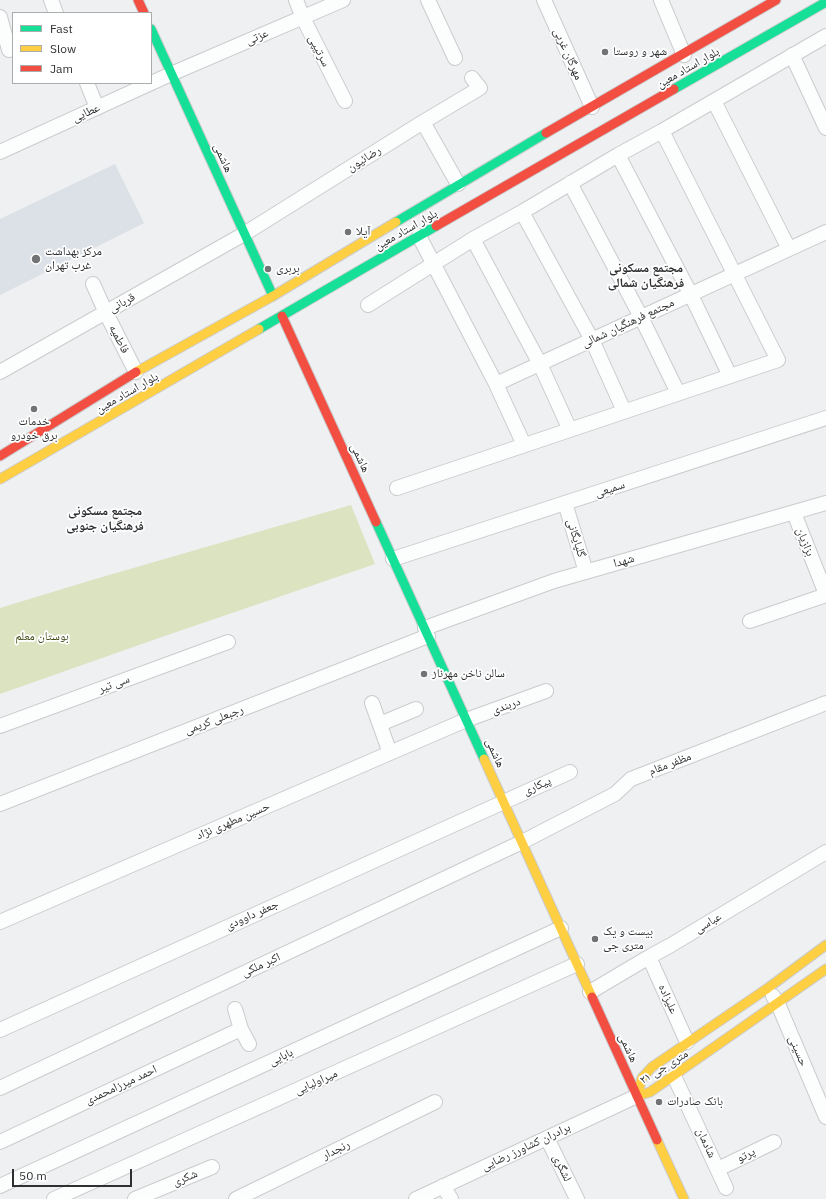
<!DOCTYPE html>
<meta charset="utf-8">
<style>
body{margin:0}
#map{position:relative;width:826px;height:1199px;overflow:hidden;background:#eef0f2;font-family:"IBM Plex Sans",sans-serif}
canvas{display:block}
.legend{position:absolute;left:12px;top:12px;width:140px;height:72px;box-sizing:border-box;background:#fff;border:1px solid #acacad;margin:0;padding:5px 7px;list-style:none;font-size:12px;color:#2f3032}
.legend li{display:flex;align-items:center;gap:8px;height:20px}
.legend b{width:20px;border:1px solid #acacad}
.scale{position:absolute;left:12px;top:1169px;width:120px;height:18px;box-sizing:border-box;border:2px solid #2f3032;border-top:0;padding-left:5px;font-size:12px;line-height:14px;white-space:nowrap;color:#2f3032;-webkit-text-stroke:3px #fff;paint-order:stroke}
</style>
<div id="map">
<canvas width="826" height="1199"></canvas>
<ul class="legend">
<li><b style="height:5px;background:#16e098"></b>Fast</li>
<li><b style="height:5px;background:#ffcf43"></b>Slow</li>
<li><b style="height:5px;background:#f24e42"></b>Jam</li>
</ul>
<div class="scale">50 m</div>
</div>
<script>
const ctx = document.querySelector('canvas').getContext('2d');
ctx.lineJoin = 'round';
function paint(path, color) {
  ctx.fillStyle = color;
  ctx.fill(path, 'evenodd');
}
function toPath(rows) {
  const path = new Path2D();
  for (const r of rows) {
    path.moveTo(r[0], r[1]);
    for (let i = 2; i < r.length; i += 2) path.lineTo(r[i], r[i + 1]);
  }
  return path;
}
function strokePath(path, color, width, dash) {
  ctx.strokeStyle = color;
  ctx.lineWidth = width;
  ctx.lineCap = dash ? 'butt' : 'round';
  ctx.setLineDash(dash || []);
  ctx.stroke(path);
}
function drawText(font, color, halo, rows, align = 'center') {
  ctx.font = font + ' "IBM Plex Sans","Noto Naskh Arabic",sans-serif';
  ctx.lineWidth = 3.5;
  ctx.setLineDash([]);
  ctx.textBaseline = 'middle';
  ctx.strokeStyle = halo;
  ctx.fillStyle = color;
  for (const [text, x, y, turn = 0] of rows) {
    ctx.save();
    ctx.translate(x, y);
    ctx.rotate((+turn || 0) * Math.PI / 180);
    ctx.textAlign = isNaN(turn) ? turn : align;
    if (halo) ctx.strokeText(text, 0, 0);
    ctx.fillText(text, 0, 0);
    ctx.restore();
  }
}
paint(toPath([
 [115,164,144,223,0,295,0,219]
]), '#dbe1e6');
paint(toPath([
 [351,505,375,564,156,639,0,694,0,608,92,580]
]), '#dbe3c0');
const street = toPath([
 [51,0,56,13],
 [296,0,303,18,345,101],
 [428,0,455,58],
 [544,0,592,107],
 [661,0,684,55],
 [0,17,9,50],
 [792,55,826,128],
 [87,83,97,108],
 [714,101,789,249],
 [423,122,480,88,472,78],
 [0,152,171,74,343,0],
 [618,155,691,295,730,376],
 [570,183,641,317,678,393],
 [522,212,592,340,624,411],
 [419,236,496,384,524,445],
 [473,239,540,364,570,430],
 [93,284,106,313,136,372],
 [368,305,473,239,522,212,618,155,662,131,826,36],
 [0,372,244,234,423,122,458,184],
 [496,384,826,232],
 [397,488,778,360,662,131],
 [565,503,586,572],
 [794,513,826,594],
 [393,559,826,418],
 [750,621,826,595],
 [425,628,554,581,826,503],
 [372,703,390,753],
 [380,724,416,709],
 [0,726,228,642],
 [0,804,428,636],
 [0,922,466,720,546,691],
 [649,957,687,1042],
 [590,992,649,957,671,945,826,852],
 [773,996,778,1004,826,1117],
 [235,1009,241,1029,249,1044],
 [0,1030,570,772],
 [674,1076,726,1188],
 [0,1088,522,842,615,794,631,779,826,703],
 [547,1138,577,1199],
 [0,1142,241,1029],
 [718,1169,774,1142],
 [0,1186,561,928],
 [443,1186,451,1199],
 [54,1199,577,964],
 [135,1199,212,1167],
 [236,1199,435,1102],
 [416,1199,637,1096]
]);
const fast = toPath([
 [151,29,273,296],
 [674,89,826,2],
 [396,222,546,133],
 [259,329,436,226],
 [376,522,484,759]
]);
const slow = toPath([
 [136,372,273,296,396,222],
 [0,479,259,329],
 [484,759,592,997],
 [637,1096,642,1078,652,1067,768,988,826,945],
 [637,1096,650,1092,826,969],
 [657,1140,684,1199]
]);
const jam = toPath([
 [138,0,144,13],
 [546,133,776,0],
 [436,226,674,89],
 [282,316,376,522],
 [0,456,136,372],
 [592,997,657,1140]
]);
strokePath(street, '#cacbcd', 16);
strokePath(fast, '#cacbcd', 11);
strokePath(slow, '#cacbcd', 11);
strokePath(jam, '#cacbcd', 11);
strokePath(street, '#fcfdfd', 14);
strokePath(fast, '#16e098', 9);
strokePath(slow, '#ffcf43', 9);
strokePath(jam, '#f24e42', 9);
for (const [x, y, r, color] of [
 [605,52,4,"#727375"],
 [348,232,4,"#727375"],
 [36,259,5,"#727375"],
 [268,269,4,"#727375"],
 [34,409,4,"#727375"],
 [424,674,4,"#727375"],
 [595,939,4,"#727375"],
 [659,1102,4,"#727375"]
]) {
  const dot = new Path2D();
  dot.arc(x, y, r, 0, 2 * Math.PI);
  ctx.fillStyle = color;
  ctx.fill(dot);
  strokePath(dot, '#fff', 1.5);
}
drawText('12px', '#2f3032', '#fff', [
 ["عزتی",257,37,-23],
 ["سرتیپی",319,51,63],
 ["مهرگان غربی",568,54,66],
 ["بلوار استاد معین",688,68,-30],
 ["عطایی",86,113,-24],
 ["هاشمی",223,158,66],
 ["رضائیون",364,159,-32],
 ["بلوار استاد معین",406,230,-30],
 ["قربانی",122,303,-29],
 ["مجتمع فرهنگیان شمالی",628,323,-25],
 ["فاطمیه",119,339,63],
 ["بلوار استاد معین",127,393,-30],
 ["هاشمی",360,458,65],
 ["سمیعی",610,489,-18],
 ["گلپایگانی",576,538,73],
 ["بزازیان",805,542,68],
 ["شهدا",624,561,-16],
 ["سی تیر",114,684,-20],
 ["دربندی",506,706,-20],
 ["رجبعلی کریمی",214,720,-21],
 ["هاشمی",495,753,66],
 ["مظفر مقام",670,764,-21],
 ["پیکاری",537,786,-24],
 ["حسین مطهری نژاد",233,821,-23],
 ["جعفر داوودی",252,915,-24],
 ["عباسی",708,923,-31],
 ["اکبر ملکی",261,965,-25],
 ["علیزاده",668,999,66],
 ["هاشمی",628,1048,65],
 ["حسینی",798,1051,67],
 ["بابایی",281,1057,-25],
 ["۲۱ متری جی",664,1067,-32],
 ["میراولیایی",316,1082,-24],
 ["احمد میرزامحمدی",121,1085,-25],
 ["شادمان",706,1143,65],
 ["برادران کشاورز رضایی",526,1147,-25],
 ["رنجدار",336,1150,-26],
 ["پرتو",746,1155,-26],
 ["لشگری",562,1168,64],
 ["شکری",185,1178,-22]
]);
drawText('12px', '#2f3032', '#fff', [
 ["شهر و روستا",613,52],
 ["آیلا",356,232],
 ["مرکز بهداشت",45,252],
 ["غرب تهران",45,266],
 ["بربری",276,269],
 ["خدمات",34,422,"center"],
 ["برق خودرو",34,436,"center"],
 ["سالن ناخن مهرناز",432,674],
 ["بیست و یک",603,932],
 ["متری جی",603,946],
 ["بانک صادرات",667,1102]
], 'left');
drawText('12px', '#434a16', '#fff', [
 ["بوستان معلم",42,637]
]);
drawText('bold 13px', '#2f3032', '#fff', [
 ["مجتمع مسکونی",646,268],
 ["فرهنگیان شمالی",646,283],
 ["مجتمع مسکونی",105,511],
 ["فرهنگیان جنوبی",105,526]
]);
</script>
